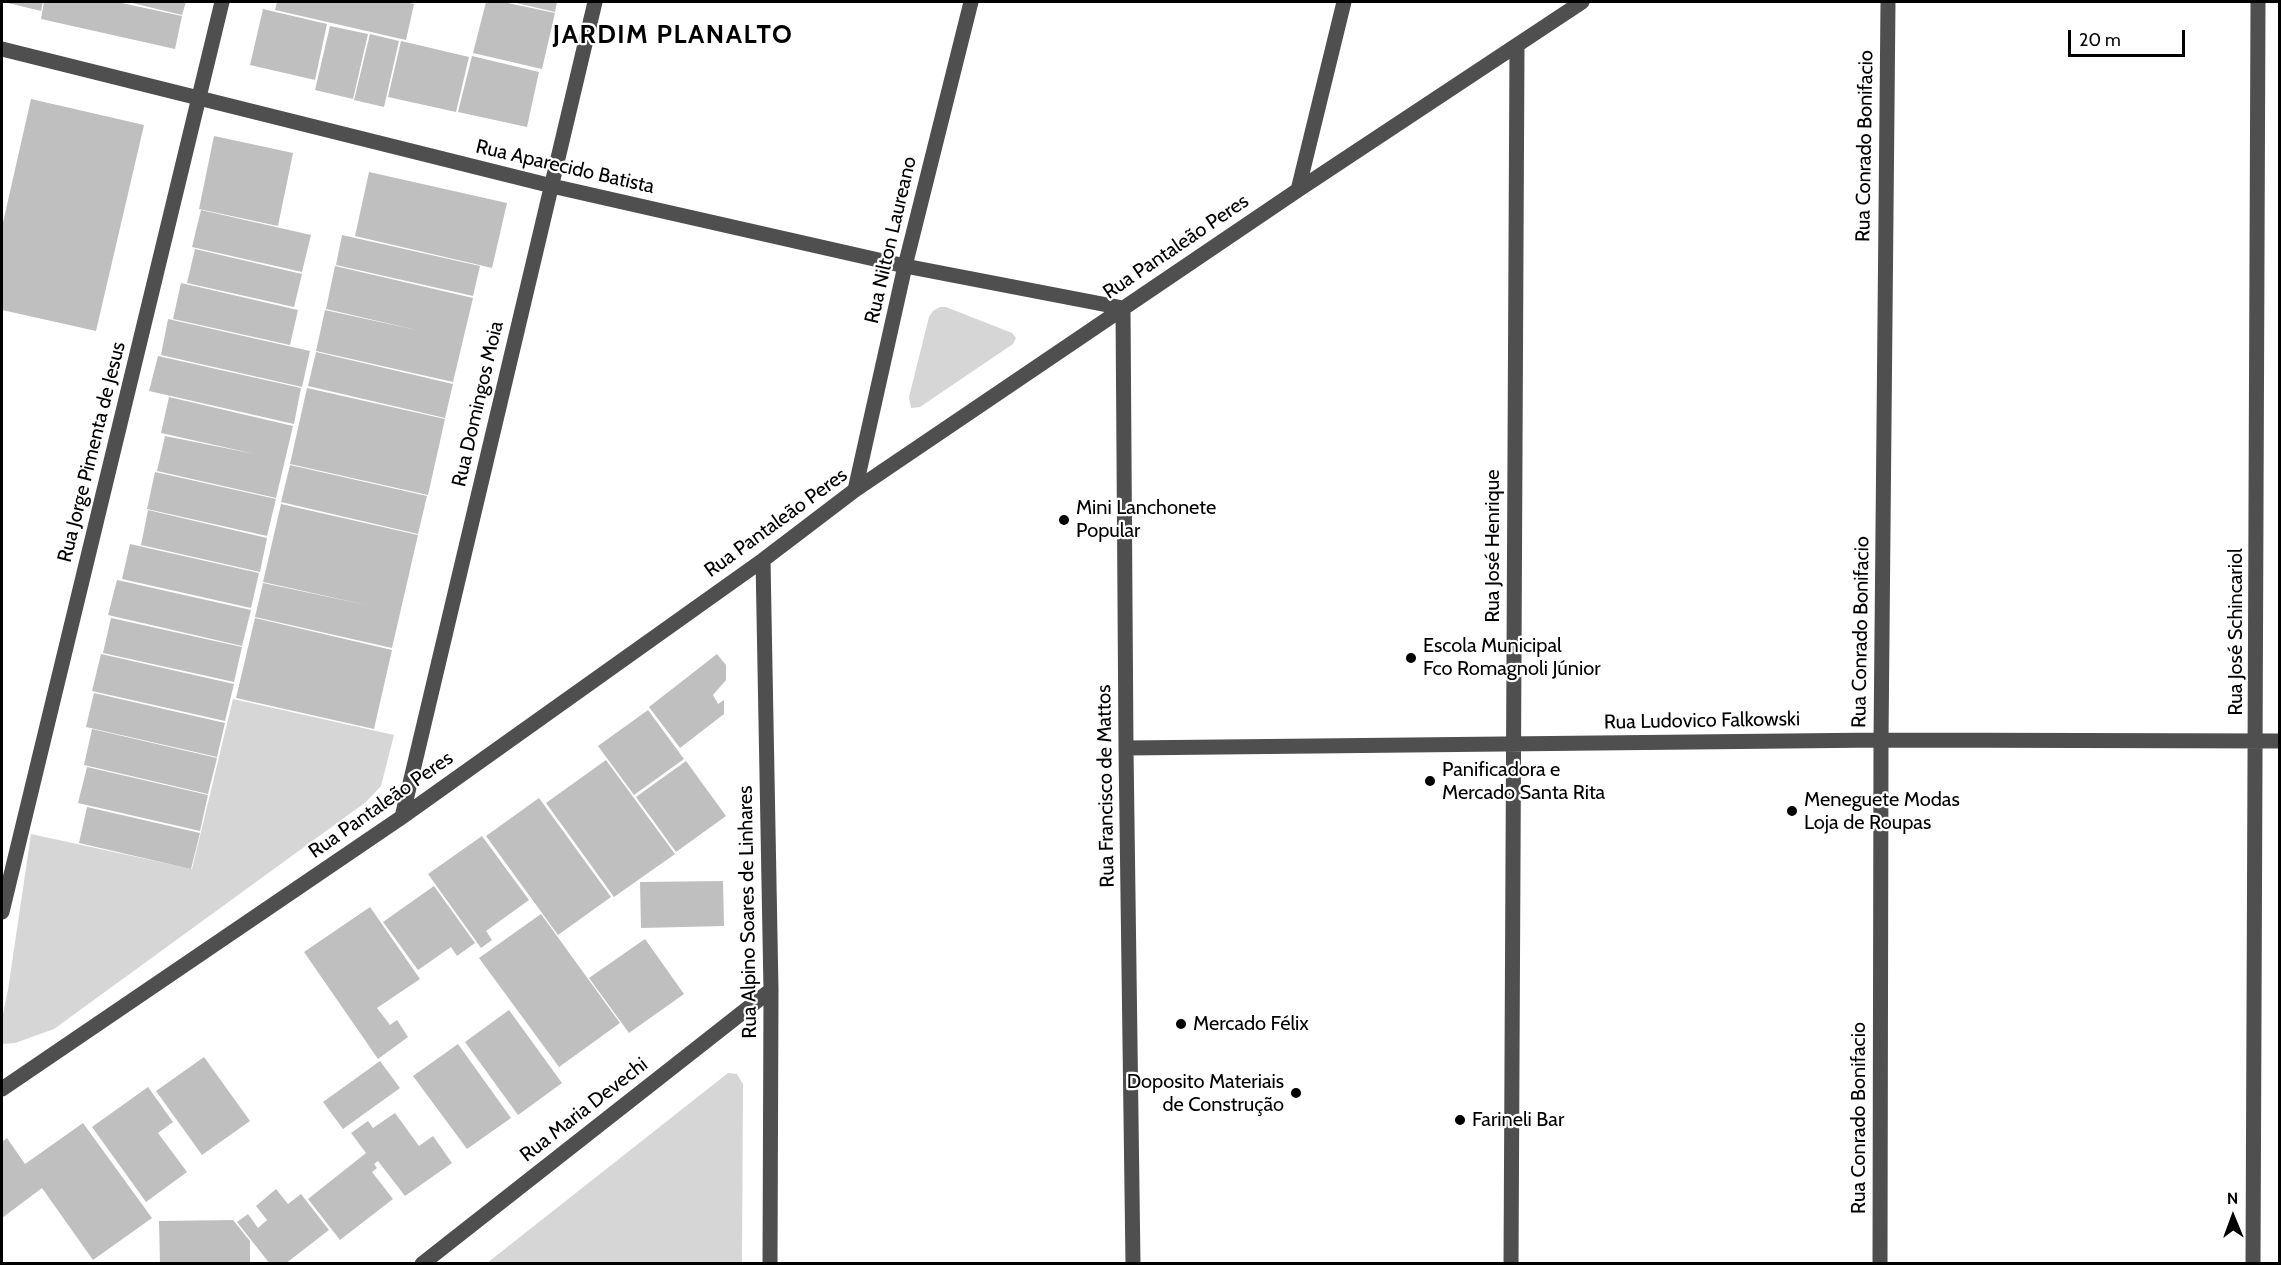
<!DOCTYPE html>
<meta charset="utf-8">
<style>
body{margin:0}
#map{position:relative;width:2281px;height:1265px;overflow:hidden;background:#fff;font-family:Cabin,sans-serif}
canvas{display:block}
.frame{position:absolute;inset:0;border:3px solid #000;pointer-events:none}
.north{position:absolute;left:2203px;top:1187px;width:60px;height:60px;-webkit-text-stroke:4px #fff;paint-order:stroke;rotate:359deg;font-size:16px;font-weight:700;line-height:24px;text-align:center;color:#000}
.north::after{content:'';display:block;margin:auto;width:21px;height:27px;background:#000;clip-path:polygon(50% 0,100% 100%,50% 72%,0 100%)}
.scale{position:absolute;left:2068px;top:30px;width:117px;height:27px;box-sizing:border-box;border:3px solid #000;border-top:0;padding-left:8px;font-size:18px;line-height:21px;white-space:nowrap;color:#000;-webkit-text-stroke:4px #fff;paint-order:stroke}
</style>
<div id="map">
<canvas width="2281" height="1265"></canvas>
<div class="frame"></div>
<div class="north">N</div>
<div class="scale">20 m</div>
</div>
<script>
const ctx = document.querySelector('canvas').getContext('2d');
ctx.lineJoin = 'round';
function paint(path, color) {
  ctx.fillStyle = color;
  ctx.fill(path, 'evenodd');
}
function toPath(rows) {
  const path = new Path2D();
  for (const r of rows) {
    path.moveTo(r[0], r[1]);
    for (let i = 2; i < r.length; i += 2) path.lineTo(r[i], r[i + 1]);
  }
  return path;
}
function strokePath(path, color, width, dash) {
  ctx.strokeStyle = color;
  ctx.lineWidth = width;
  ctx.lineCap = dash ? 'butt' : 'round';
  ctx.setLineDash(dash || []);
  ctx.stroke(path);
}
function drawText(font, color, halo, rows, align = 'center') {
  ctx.font = font + ' Cabin,sans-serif';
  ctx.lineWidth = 4.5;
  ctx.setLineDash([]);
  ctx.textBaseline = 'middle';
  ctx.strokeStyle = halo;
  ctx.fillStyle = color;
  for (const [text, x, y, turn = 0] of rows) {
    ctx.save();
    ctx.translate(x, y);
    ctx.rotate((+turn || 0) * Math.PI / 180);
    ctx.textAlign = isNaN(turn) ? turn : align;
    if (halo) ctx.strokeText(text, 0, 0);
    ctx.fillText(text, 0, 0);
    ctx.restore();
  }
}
paint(toPath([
 [940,307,946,307,1012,333,1016,338,1013,344,920,407,911,408,909,397,929,317,933,311],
 [233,699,394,735,381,786,366,802,54,1029,15,1043,2,1044,2,1019,8,990,31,834,192,869],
 [728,1073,737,1074,743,1084,742,1263,487,1263]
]), '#d6d6d6');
paint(toPath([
 [4,2,43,2,41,11],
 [44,2,117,2,182,16,175,49,41,19],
 [128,2,186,2,182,15],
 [277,2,405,2,414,4,406,40,275,10],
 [486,2,503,2,555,13,542,69,473,53],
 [512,2,557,2,555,12],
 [263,9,327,24,315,80,250,65],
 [330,26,368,34,353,99,315,90],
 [370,34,399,41,384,107,354,100],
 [401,41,469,57,456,112,388,97],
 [472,56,539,72,527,127,458,112],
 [31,99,144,125,96,331,2,310,2,227],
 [214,136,293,153,278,226,199,209],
 [369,172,507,203,492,268,355,236],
 [201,210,311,235,302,272,192,247],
 [342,235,480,266,473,296,336,265],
 [195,249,302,274,294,307,187,283],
 [335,266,473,298,453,382,316,351,325,310,421,331,326,309],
 [181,283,298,310,290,345,173,319],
 [168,319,310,351,302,387,161,355],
 [316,352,453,384,445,418,308,386],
 [158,356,301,388,294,424,149,391],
 [307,388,445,419,428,495,290,464],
 [169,397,293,426,276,498,157,471,165,436,255,454,161,433],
 [290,465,427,496,418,534,281,502],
 [155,472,276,499,267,536,147,509],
 [281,504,418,535,392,648,255,617,263,583,371,606,263,582],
 [148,510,267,538,260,572,141,545],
 [130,544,259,573,251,608,122,579],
 [117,580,251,610,242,646,108,615],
 [111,618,242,647,234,682,103,653],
 [255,618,392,650,374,729,236,698],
 [101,654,234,684,225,721,92,691],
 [717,654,726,665,726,680,713,695,718,704,724,700,724,714,680,748,649,707],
 [94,693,225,723,217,757,86,727],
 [648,710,684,759,634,795,598,746],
 [92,729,217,758,208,794,84,765],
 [606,760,675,854,614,897,546,803],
 [686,761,726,816,676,852,636,797],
 [87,767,208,795,200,831,78,803],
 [539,798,611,897,558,935,486,836],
 [87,807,200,833,191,869,79,843],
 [482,836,529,900,486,931,492,940,481,948,428,874],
 [723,881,724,926,641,928,640,882],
 [434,886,475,943,457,956,451,947,418,970,383,922],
 [370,907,420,979,377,1008,390,1025,397,1020,408,1037,378,1059,304,952],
 [541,914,620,1023,559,1067,479,958],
 [645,939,684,994,629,1033,589,978],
 [509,1010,562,1083,518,1115,465,1042],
 [458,1044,511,1118,467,1149,413,1076],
 [204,1057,250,1121,202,1155,156,1091],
 [380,1061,400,1088,343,1129,323,1102],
 [148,1087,173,1122,158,1133,187,1172,146,1202,92,1127],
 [395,1113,419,1146,433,1136,452,1163,405,1196,378,1161,374,1164,377,1168,372,1172,393,1199,340,1240,308,1199,366,1153,351,1133,368,1121,373,1128],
 [83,1123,152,1218,93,1260,42,1188,2,1218,2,1142,7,1138,25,1164],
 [276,1189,288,1204,301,1194,329,1230,285,1264,270,1264,237,1222,248,1214,258,1228,267,1220,256,1206],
 [233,1220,250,1241,250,1264,160,1264,159,1221]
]), '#bfbfbf');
strokePath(toPath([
 [2,49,552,186,905,266,1123,308,1126,748,1133,1264],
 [1298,190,1344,2],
 [855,490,905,266,971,2],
 [763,560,771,990,770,1264],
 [1126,748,1881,740,2280,741],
 [402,817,595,2],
 [2,912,222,2],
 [2,1089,402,817,763,560,855,490,1298,190,1582,2],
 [422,1264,771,990],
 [1511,1264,1517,45],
 [1880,1264,1881,740,1888,2],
 [2253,1264,2258,2]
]), '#4f4f4f', 15);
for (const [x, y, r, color] of [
 [1064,520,6,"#000"],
 [1411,658,6,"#000"],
 [1430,781,6,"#000"],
 [1792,811,6,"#000"],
 [1181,1024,6,"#000"],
 [1296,1093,6,"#000"],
 [1460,1120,6,"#000"]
]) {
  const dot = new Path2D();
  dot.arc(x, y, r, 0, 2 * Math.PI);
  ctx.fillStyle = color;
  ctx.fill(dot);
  strokePath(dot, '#fff', 2);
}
drawText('20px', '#000', '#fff', [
 ["Rua Conrado Bonifacio",1865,146,-89],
 ["Rua Aparecido Batista",565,167,13],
 ["Rua Nilton Laureano",891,240,-77],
 ["Rua Pantaleão Peres",1176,247,-34],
 ["Rua Domingos Moia",478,404,-77],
 ["Rua Jorge Pimenta de Jesus",92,452,-76],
 ["Rua Pantaleão Peres",776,523,-36],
 ["Rua José Henrique",1493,546,-90],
 ["Rua Conrado Bonifacio",1861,632,-89],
 ["Rua José Schincariol",2236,632,-90],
 ["Rua Ludovico Falkowski",1702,721,-1],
 ["Rua Francisco de Mattos",1106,786,-91],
 ["Rua Pantaleão Peres",381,805,-35],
 ["Rua Alpino Soares de Linhares",748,912,-91],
 ["Rua Maria Devechi",584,1110,-38],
 ["Rua Conrado Bonifacio",1859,1118,-90]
]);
drawText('20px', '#000', '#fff', [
 ["Mini Lanchonete",1076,508],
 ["Popular",1076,531],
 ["Escola Municipal",1423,646],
 ["Fco Romagnoli Júnior",1423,669],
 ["Panificadora e",1442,770],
 ["Mercado Santa Rita",1442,793],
 ["Meneguete Modas",1804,800],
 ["Loja de Roupas",1804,823],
 ["Mercado Félix",1193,1024],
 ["Doposito Materiais",1284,1082,"right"],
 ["de Construção",1284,1105,"right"],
 ["Farineli Bar",1472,1120]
], 'left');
ctx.letterSpacing = '1.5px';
drawText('bold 26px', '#000', '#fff', [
 ["JARDIM PLANALTO",673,35]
]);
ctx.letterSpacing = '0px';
</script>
